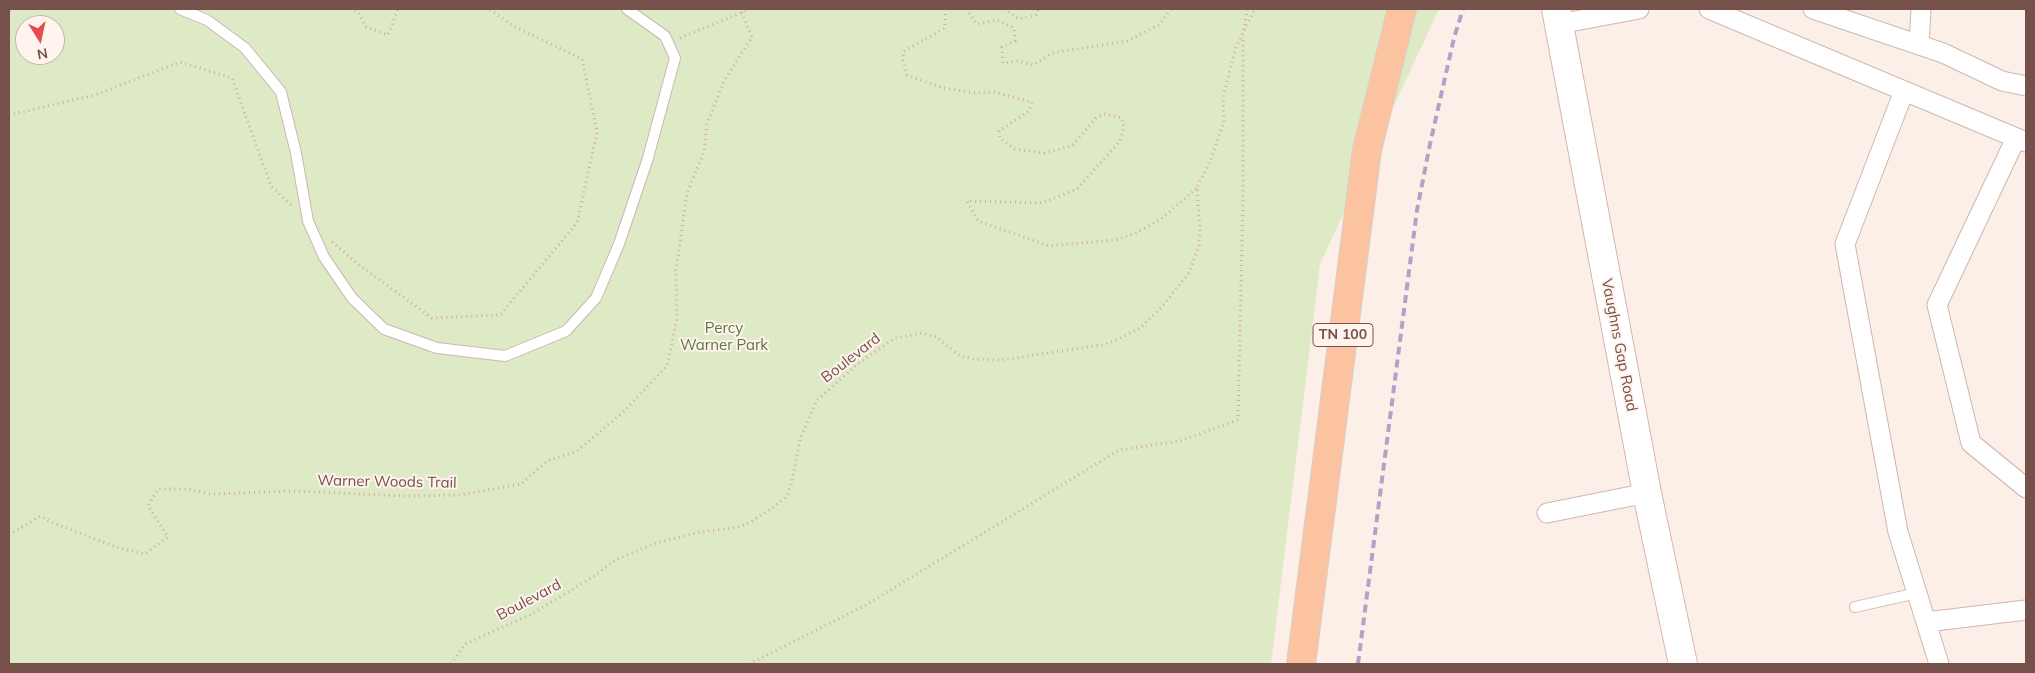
<!DOCTYPE html>
<style>
body{margin:0}
#map{position:relative;width:2035px;height:673px;overflow:hidden;background:#fcefe7;font-family:Mulish,sans-serif}
canvas{display:block}
.frame{position:absolute;inset:0;border:10px solid #76504b;pointer-events:none}
.north{position:absolute;left:15px;top:15px;width:50px;height:50px;box-sizing:border-box;background:#fff4ed;border:1px solid #c8b2ac;border-radius:50%;rotate:170deg;font-size:14px;font-weight:700;line-height:20px;text-align:center;color:#76504b}
.north::after{content:'';display:block;margin:auto;width:18px;height:22px;background:#e64c4f;clip-path:polygon(50% 0,100% 100%,50% 72%,0 100%)}
</style>
<div id="map">
<canvas width="2035" height="673"></canvas>
<div class="frame"></div>
<div class="north">N</div>
</div>
<script>
const ctx = document.querySelector('canvas').getContext('2d');
ctx.lineJoin = 'round';
function paint(path, color) {
  ctx.fillStyle = color;
  ctx.fill(path, 'evenodd');
}
function toPath(rows) {
  const path = new Path2D();
  for (const r of rows) {
    path.moveTo(r[0], r[1]);
    for (let i = 2; i < r.length; i += 2) path.lineTo(r[i], r[i + 1]);
  }
  return path;
}
function strokePath(path, color, width, dash) {
  ctx.strokeStyle = color;
  ctx.lineWidth = width;
  ctx.lineCap = dash ? 'butt' : 'round';
  ctx.setLineDash(dash || []);
  ctx.stroke(path);
}
function drawText(font, color, halo, rows, align = 'center') {
  ctx.font = font + ' Mulish,sans-serif';
  ctx.lineWidth = 4;
  ctx.setLineDash([]);
  ctx.textBaseline = 'middle';
  ctx.strokeStyle = halo;
  ctx.fillStyle = color;
  for (const [text, x, y, turn = 0] of rows) {
    ctx.save();
    ctx.translate(x, y);
    ctx.rotate((+turn || 0) * Math.PI / 180);
    ctx.textAlign = isNaN(turn) ? turn : align;
    if (halo) ctx.strokeText(text, 0, 0);
    ctx.fillText(text, 0, 0);
    ctx.restore();
  }
}
paint(toPath([
 [9,9,1439,9,1320,264,1271,664,9,664],
 [25,25,55,25,55,55,25,55]
]), '#ddeac5');
const lane = toPath([
 [180,9,207,20,245,48,281,92,296,153,308,221,324,257,352,298,384,329,437,348,505,356,566,331,596,298,619,244,648,158,675,58,665,36,627,9],
 [1855,607,1917,593]
]);
const street = toPath([
 [1709,9,2026,142],
 [1813,9,1943,53,2002,81,2026,86],
 [1559,24,1639,9],
 [1919,45,1921,9],
 [1904,91,1845,244,1898,532,1939,664],
 [2016,138,1937,305,1971,443,2026,488],
 [1547,513,1647,493],
 [1926,622,2026,610]
]);
const secondary = toPath([
 [1556,9,1647,493,1683,664]
]);
const primary = toPath([
 [1301,664,1367,150,1402,9]
]);
strokePath(lane, '#d0b6af', 12);
strokePath(street, '#d0b6af', 21);
strokePath(secondary, '#d6b6af', 30);
strokePath(primary, '#d9cecd', 30);
strokePath(toPath([
 [350,9,358,12,366,27,388,35,398,9],
 [945,9,945,28,904,51,903,60,907,75,943,88,976,93,994,92,1032,102,1029,111,999,131,1000,138,1015,149,1044,153,1072,146,1096,118,1104,114,1122,118,1124,126,1120,141,1077,189,1042,203,967,201,978,221,1049,246,1115,240,1136,233,1161,219,1197,188],
 [966,9,977,24,997,20,1014,28,1015,41,1002,47,1003,63,1018,61,1033,65,1052,53,1127,41,1159,25,1171,9],
 [1004,9,1019,19,1036,15,1038,9],
 [1244,30,1247,9],
 [680,38,750,9],
 [9,115,95,95,180,62,232,78,271,186,292,206],
 [332,242,358,264,432,318,500,315,577,223,597,132,582,59,513,26,489,9],
 [9,535,40,516,53,523,116,547,145,554,168,537,148,506,158,489,186,489,212,494,294,491,405,496,460,495,521,484,547,461,577,451,622,413,667,366,677,318,676,270,687,193,704,152,707,124,724,81,752,37,740,9],
 [451,664,465,644,530,615,593,577,615,560,656,543,696,533,738,527,751,522,775,506,787,496,792,482,800,439,817,400,860,362,895,338,922,333,936,337,960,356,973,359,1001,360,1101,345,1115,341,1140,328,1161,308,1189,273,1199,245,1200,231,1197,187,1209,164,1224,122,1223,97,1236,47,1255,9],
 [749,664,866,605,1119,450,1180,441,1238,420,1243,198,1243,36]
]), '#d7a9a1', 3, [1, 4]);
strokePath(lane, '#fff', 10);
strokePath(street, '#fff', 19);
strokePath(secondary, '#fff', 28);
strokePath(primary, '#fbc39f', 28);
strokePath(toPath([
 [1358,664,1417,210,1430,144,1454,38,1463,9]
]), '#afa4c7', 4, [8, 5]);
for (const [x, y, w] of [
 [1343,335,60]
]) {
  const box = new Path2D();
  box.roundRect(x - w / 2, y - 11.5, w, 23, 4);
  ctx.fillStyle = '#fff4ed';
  ctx.fill(box);
  strokePath(box, '#76504b', 1);
}
drawText('bold 14px', '#76504b', null, [
 ["TN 100",1343,335]
]);
drawText('15px', '#5d7640', '#fff4ed', [
 ["Percy",724,328],
 ["Warner Park",724,345]
]);
drawText('15px', '#76504b', '#fff4ed', [
 ["Vaughns Gap Road",1619,345,79],
 ["Boulevard",851,358,-38],
 ["Warner Woods Trail",387,482,1],
 ["Boulevard",529,600,-28]
]);
</script>
